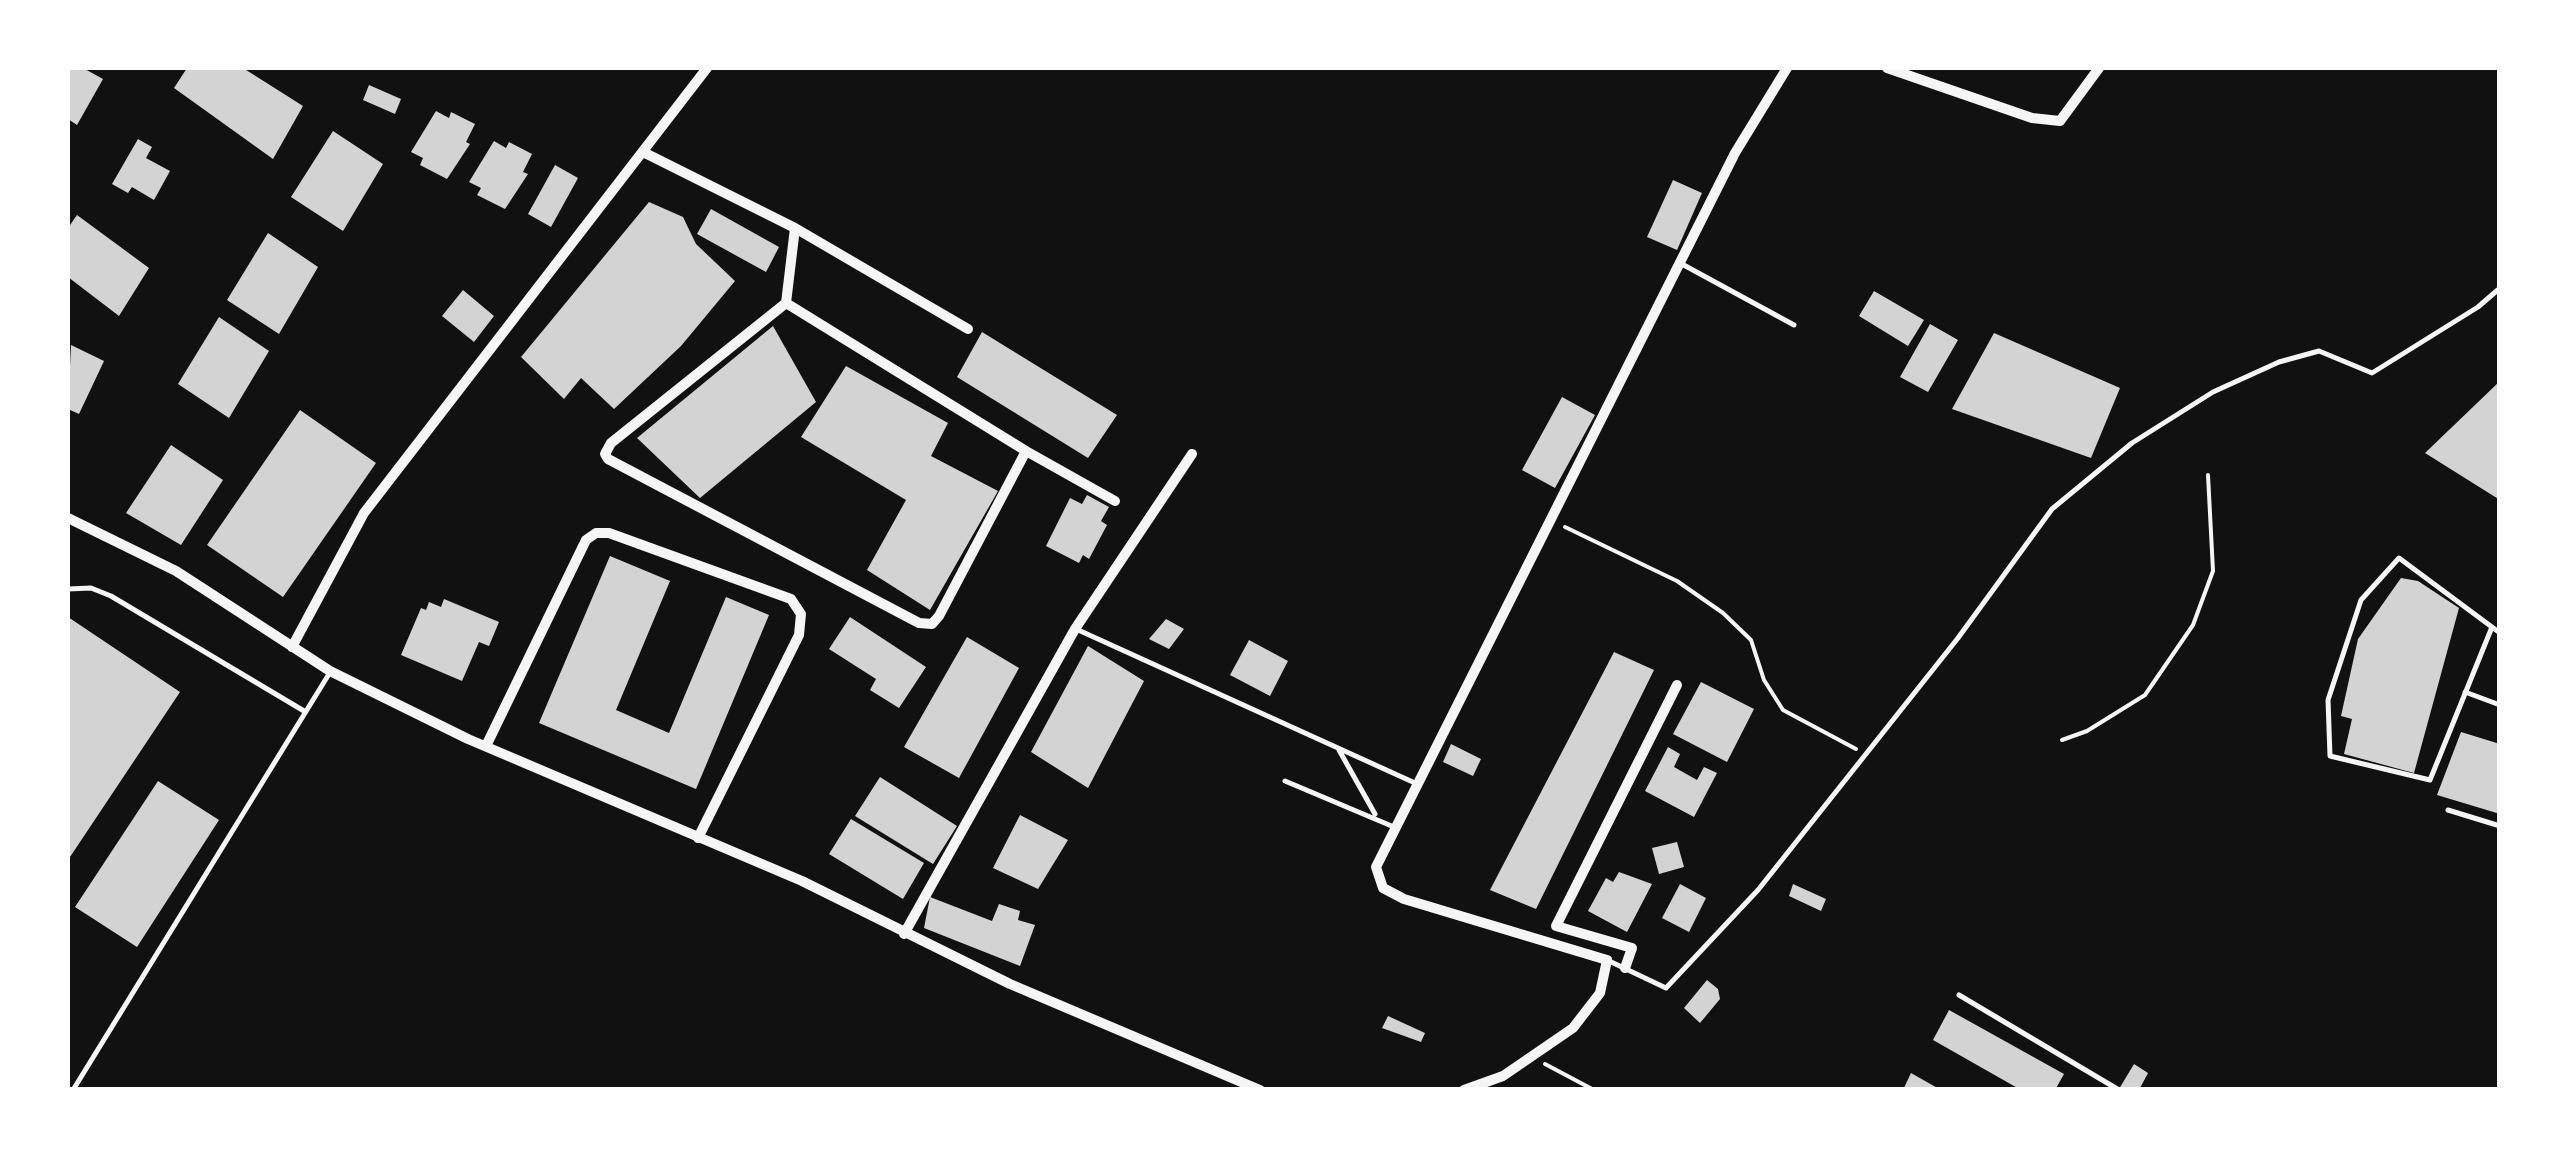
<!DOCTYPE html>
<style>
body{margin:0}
#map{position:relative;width:2567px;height:1157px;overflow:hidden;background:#111;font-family:"Titillium Web",sans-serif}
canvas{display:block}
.frame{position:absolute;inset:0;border:70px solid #fff;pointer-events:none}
</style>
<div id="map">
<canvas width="2567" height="1157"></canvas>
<div class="frame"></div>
</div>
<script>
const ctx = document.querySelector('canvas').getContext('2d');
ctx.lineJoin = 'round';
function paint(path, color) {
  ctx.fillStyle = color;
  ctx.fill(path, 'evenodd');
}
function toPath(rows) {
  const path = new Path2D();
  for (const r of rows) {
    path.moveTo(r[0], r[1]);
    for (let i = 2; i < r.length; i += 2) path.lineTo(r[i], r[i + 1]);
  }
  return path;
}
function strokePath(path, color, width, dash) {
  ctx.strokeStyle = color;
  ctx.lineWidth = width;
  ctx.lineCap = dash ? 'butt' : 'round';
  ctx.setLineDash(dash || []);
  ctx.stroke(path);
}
paint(toPath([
 [68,68,83,68,103,79,77,125,68,119],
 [187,68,243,68,303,106,273,159,174,88],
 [369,85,401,99,395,114,363,100],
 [436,111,449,118,451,112,475,124,466,142,470,144,447,179,420,165,423,158,411,152],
 [333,131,383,164,343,231,291,197],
 [138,139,152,147,146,158,170,171,154,200,132,187,128,193,112,184],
 [494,141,506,148,509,142,532,154,523,172,528,174,505,209,477,195,481,188,469,182],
 [555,165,578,178,551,227,528,214],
 [1673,180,1702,193,1677,250,1647,237],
 [649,202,683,217,696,244,735,281,681,346,614,409,581,378,564,399,521,357],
 [711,209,779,247,766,272,697,234],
 [77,215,149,268,119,316,68,277,68,228],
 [268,233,318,267,279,334,227,300],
 [463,290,494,316,474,342,442,316],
 [1874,291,1924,320,1908,346,1859,316],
 [219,317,269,351,229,418,178,384],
 [1930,324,1958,340,1928,392,1900,377],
 [773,326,816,402,700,498,637,438],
 [982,332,1117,415,1088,458,957,377],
 [1994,333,2120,388,2091,458,1952,409],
 [71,345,104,361,79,414,68,409],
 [846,366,948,423,931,456,998,491,930,610,867,570,906,500,801,437],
 [2500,381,2500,500,2425,453],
 [1562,397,1595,415,1555,488,1522,470],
 [300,410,376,463,283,597,207,545],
 [171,445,223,480,181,545,126,513],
 [1087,495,1109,507,1101,521,1107,525,1089,559,1083,555,1079,563,1046,546,1070,498,1082,504],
 [610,556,670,581,616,710,669,733,726,597,769,615,696,789,539,723],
 [2401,578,2418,581,2459,608,2414,773,2344,754,2352,719,2341,716,2358,639],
 [444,599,499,622,489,646,479,642,462,681,401,655,421,608,426,610,429,602,441,607],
 [68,617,180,692,68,860],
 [850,617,926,667,899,708,870,690,876,679,829,649],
 [1166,619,1184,629,1169,649,1149,639],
 [967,637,1019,668,959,778,904,747],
 [1249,640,1288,661,1270,696,1230,675],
 [1088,646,1144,681,1088,788,1031,752],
 [1614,652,1654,670,1536,909,1490,890],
 [1701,682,1754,709,1727,762,1673,734],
 [2461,732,2500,744,2500,814,2437,795],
 [1451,744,1481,759,1473,776,1443,762],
 [1668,747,1680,754,1674,767,1697,780,1704,767,1717,773,1694,817,1645,791],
 [880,777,957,826,933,864,855,816],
 [158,781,219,820,137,947,75,907],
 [1020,815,1068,840,1038,889,993,868],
 [851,819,924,863,903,899,829,854],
 [1677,842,1684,867,1659,874,1652,848],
 [1619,872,1652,884,1627,932,1588,911,1606,878,1613,882],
 [1680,884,1706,898,1689,932,1662,918],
 [1793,884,1826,899,1821,911,1789,896],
 [930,897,992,921,999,904,1020,911,1018,920,1035,925,1020,966,924,928],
 [1707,980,1718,989,1720,999,1700,1023,1684,1008],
 [1949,1010,2064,1074,2055,1090,2021,1090,1933,1040],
 [1388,1016,1425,1033,1421,1042,1382,1028],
 [2134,1064,2148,1073,2139,1090,2119,1089],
 [1911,1073,1941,1090,1903,1090]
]), '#d3d3d3');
strokePath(toPath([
 [1565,527,1677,581,1723,613,1751,640,1764,680,1783,710,1856,749],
 [2062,740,2087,731,2145,695,2193,625,2213,571,2208,475],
 [1545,1064,1594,1090]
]), '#f5f5f5', 4);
strokePath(toPath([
 [1680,263,1794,325],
 [68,589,91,588,111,596,304,711],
 [2492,627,2430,780,2330,756,2328,700,2361,600,2399,558,2500,633],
 [1076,629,1415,783],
 [2465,692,2500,705],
 [1339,750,1375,814],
 [1285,781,1394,827],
 [2448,810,2500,826],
 [1607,960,1666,988,1758,890,1958,638,2052,509,2132,443,2213,392,2279,362,2319,351,2372,373,2478,307,2500,288],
 [1959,995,2119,1090],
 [73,1090,329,674]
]), '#f5f5f5', 5);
strokePath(toPath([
 [1887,68,2032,118,2060,121,2099,68],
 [643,152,795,228,786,303,1026,451],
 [795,228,968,329],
 [786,303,611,443,605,454,608,459,919,623,932,624,939,616,1026,451,1115,501],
 [68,518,176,571,330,671,468,739,802,881,1010,984,1260,1090],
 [292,647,364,513,707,68],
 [486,746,586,540,596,533,609,533,791,599,801,614,799,635,698,838],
 [904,934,1075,629,1192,454],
 [1625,968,1632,948,1556,926,1677,685],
 [1464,1090,1503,1076,1573,1028,1600,993,1607,960,1404,899,1383,888,1376,867,1735,153,1787,68]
]), '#f5f5f5', 10);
</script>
